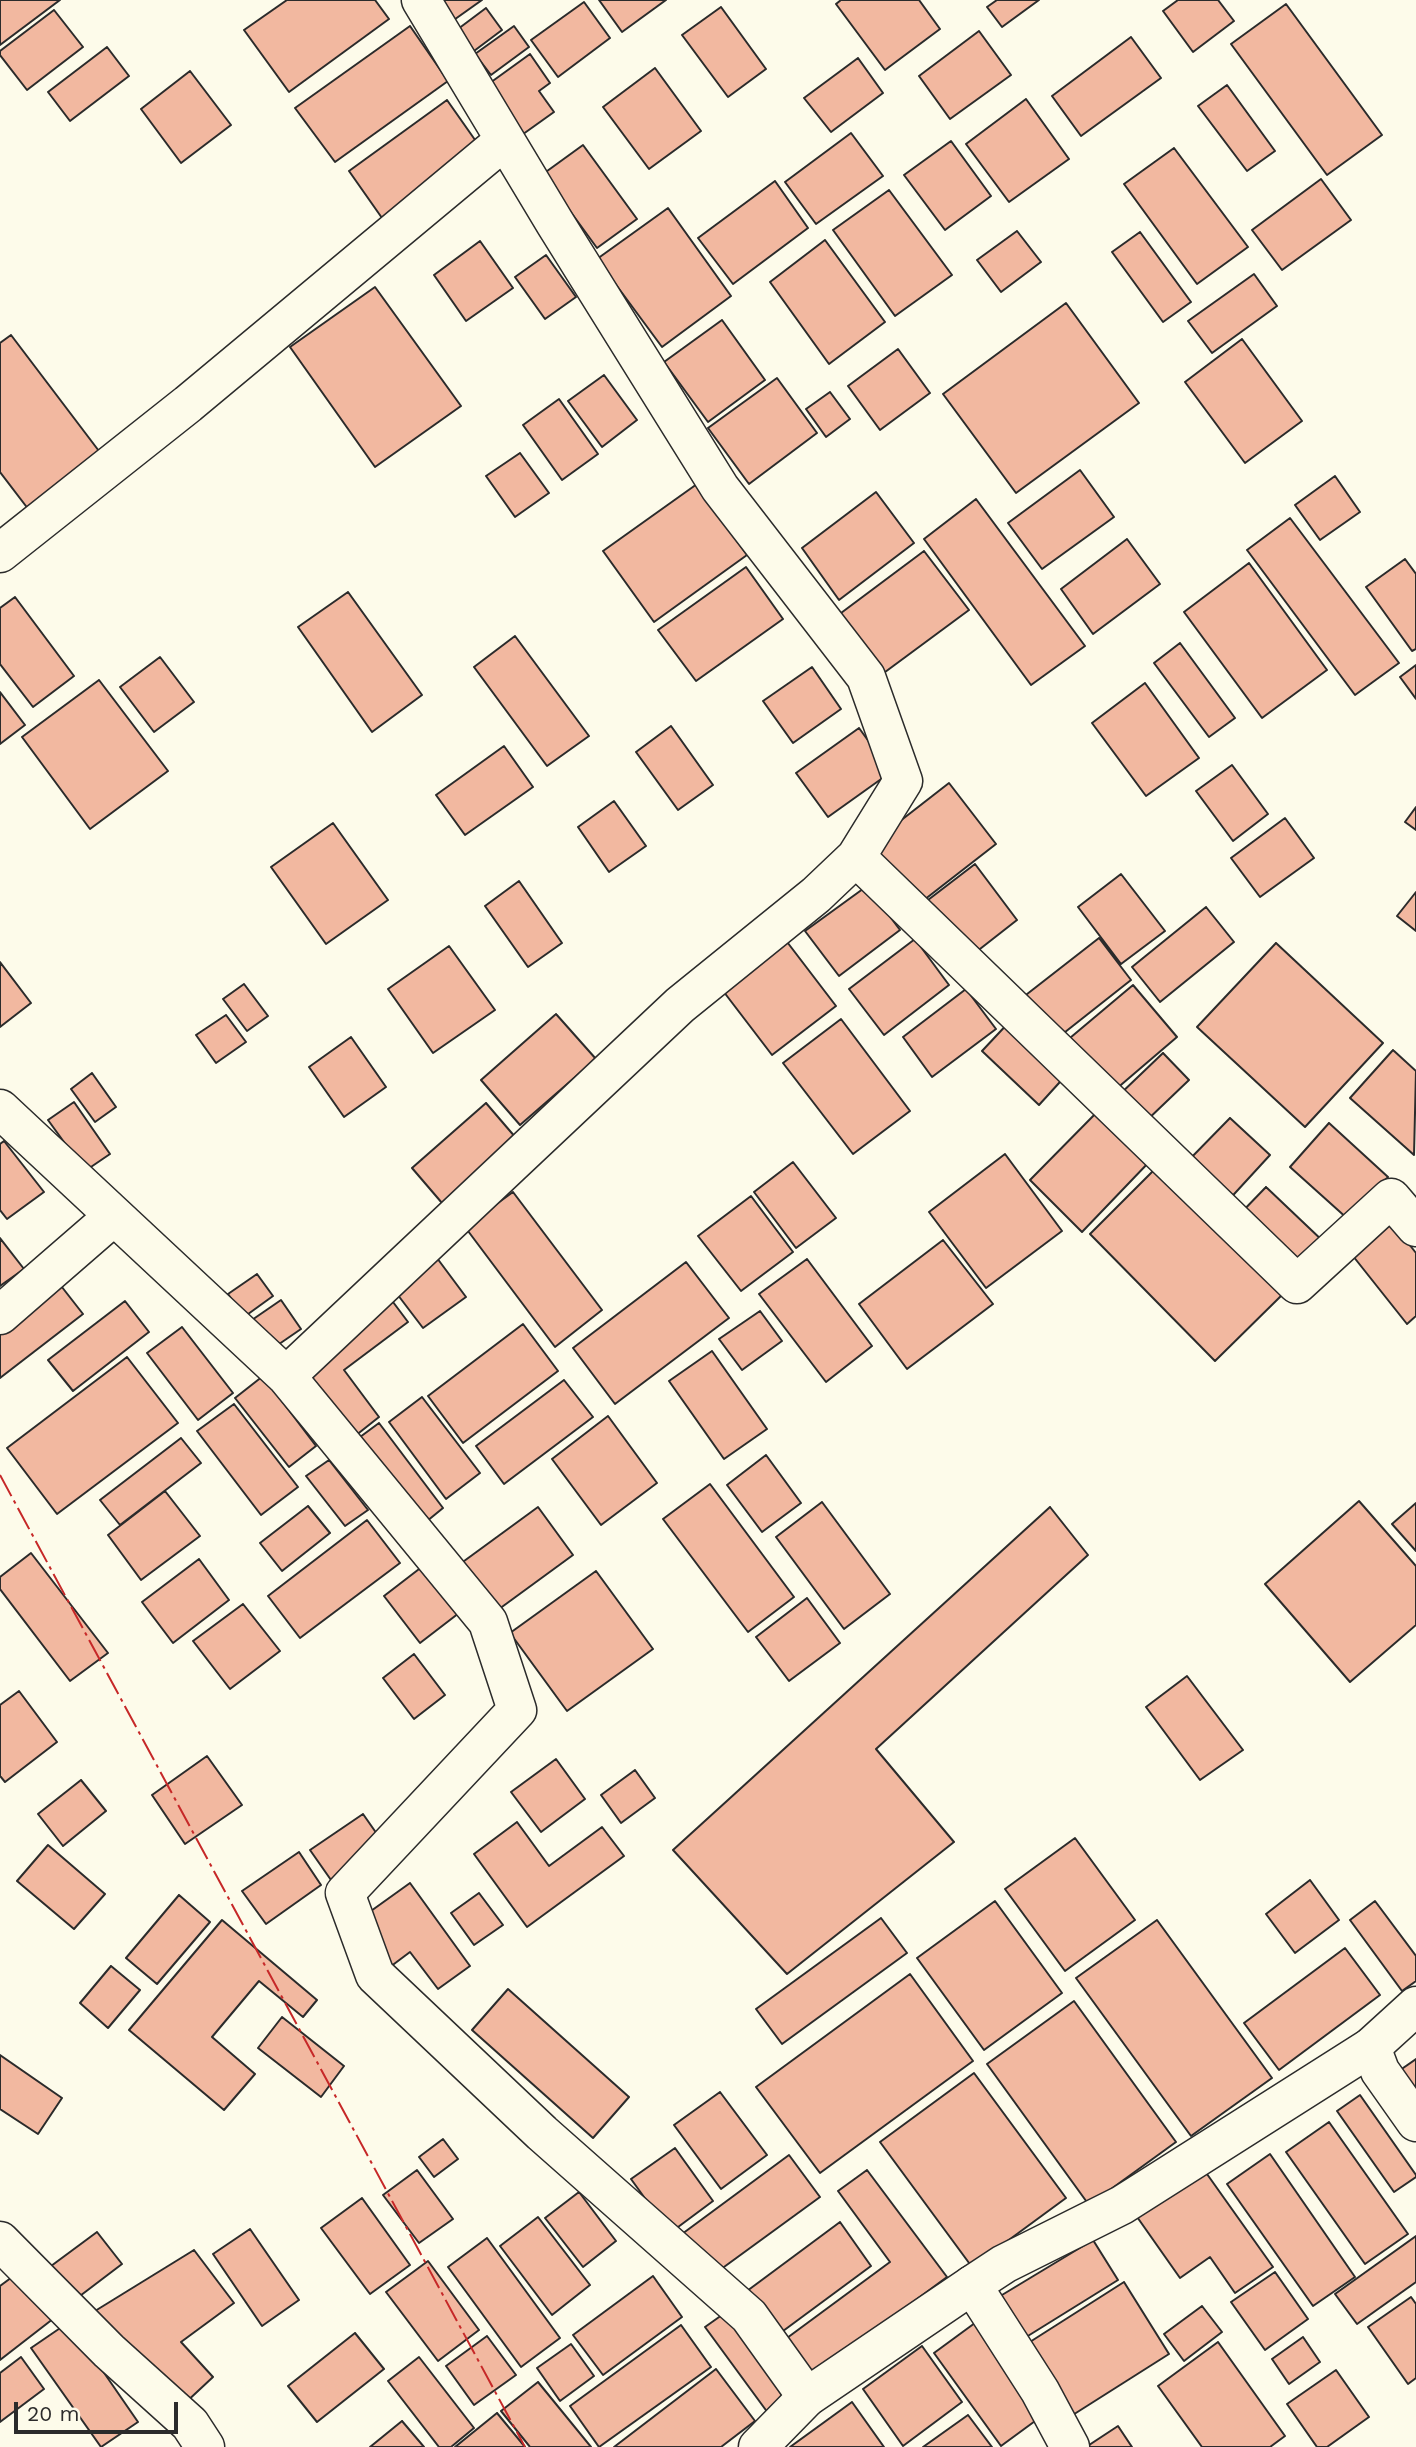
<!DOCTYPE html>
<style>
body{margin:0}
#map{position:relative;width:1416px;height:2447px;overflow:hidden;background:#fdfbea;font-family:"Work Sans",sans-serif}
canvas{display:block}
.scale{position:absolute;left:14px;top:2402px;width:164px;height:32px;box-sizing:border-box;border:4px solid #2b2b2b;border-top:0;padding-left:9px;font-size:21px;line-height:24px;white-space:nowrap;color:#2b2b2b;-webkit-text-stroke:5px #fdfbea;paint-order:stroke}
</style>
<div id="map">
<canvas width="1416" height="2447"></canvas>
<div class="scale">20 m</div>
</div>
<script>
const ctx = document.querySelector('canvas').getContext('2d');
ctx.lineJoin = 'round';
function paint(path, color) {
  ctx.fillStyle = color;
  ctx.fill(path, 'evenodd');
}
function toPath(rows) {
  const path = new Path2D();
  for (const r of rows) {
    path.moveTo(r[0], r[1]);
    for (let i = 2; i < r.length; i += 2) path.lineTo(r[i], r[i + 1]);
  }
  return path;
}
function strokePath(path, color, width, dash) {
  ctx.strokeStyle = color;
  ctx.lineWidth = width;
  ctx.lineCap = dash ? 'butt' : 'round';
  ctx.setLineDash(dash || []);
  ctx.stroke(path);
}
const building = toPath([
 [0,0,60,0,0,45,0,0],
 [287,0,375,0,389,19,289,92,244,30,287,0],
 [435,0,482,0,451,22,435,0],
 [599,0,666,0,622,32,599,0],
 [841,0,919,0,940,29,885,70,836,4,841,0],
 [997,0,1039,0,1002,27,987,7,997,0],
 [1178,0,1218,0,1234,21,1193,52,1163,11,1178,0],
 [584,2,610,38,558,77,531,40,584,2],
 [1286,4,1382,135,1327,175,1231,44,1286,4],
 [721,7,766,69,728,97,682,35,721,7],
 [486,8,502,30,466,57,450,35,486,8],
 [54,10,83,47,27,90,0,55,0,51,54,10],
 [410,26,448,81,335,162,295,108,410,26],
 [514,26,529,47,491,75,475,54,514,26],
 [979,31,1011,75,950,119,919,76,979,31],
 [1131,37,1161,78,1081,136,1052,96,1131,37],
 [107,47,129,76,70,121,48,92,107,47],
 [530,54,550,83,539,91,554,112,519,137,483,88,530,54],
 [858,58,883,93,831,132,804,98,858,58],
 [655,68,701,131,649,169,603,107,655,68],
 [190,71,231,125,181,163,141,109,190,71],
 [1227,85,1275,151,1247,171,1198,106,1227,85],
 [1026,99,1069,159,1009,202,966,144,1026,99],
 [447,100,480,147,382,218,349,171,447,100],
 [851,133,883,176,816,224,785,182,851,133],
 [951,141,991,196,945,230,904,175,951,141],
 [583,145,637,219,597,248,543,174,583,145],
 [1174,148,1248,247,1197,284,1124,184,1174,148],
 [1321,179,1351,220,1282,270,1252,230,1321,179],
 [775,181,808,228,733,284,698,238,775,181],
 [889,190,952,275,895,316,833,230,889,190],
 [668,208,731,296,662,347,597,259,668,208],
 [1017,231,1041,262,1001,292,977,260,1017,231],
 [1140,232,1191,302,1163,322,1112,252,1140,232],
 [825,240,885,322,829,364,770,282,825,240],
 [480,241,513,288,466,321,434,275,480,241],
 [546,255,576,297,545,319,515,277,546,255],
 [1254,274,1277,306,1212,353,1188,321,1254,274],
 [375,287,461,406,375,467,290,347,375,287],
 [1066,303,1139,403,1016,493,943,394,1066,303],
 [722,320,765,380,708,422,664,362,722,320],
 [11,335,105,459,32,514,0,472,0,343,11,335],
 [1242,339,1302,421,1245,463,1185,382,1242,339],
 [898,349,930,393,880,430,848,386,898,349],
 [604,375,637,420,602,447,568,401,604,375],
 [777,378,817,433,749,484,708,428,777,378],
 [830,392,850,419,826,437,806,409,830,392],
 [559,399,598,454,562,480,523,425,559,399],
 [520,453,549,493,515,517,486,476,520,453],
 [1080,470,1114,517,1042,569,1008,523,1080,470],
 [1335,476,1360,512,1320,540,1295,505,1335,476],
 [697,484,747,555,654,622,603,551,697,484],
 [876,492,914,543,839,600,802,548,876,492],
 [976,499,1085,646,1031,685,924,539,976,499],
 [1290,518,1399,663,1355,695,1247,550,1290,518],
 [1127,539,1160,584,1093,634,1061,589,1127,539],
 [924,551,969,610,877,678,833,619,924,551],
 [1405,559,1416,574,1416,649,1412,651,1366,587,1405,559],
 [1249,563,1327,670,1262,718,1184,612,1249,563],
 [746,567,783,619,696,681,658,630,746,567],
 [348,592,422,695,372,732,298,627,348,592],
 [15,597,74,676,33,707,0,664,0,608,15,597],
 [515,636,589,736,547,766,474,667,515,636],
 [1180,643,1235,718,1209,737,1154,663,1180,643],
 [160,657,194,702,154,732,120,687,160,657],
 [1416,665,1416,699,1400,677,1416,665],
 [812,667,841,709,793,743,763,701,812,667],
 [99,680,168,771,90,829,22,737,99,680],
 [1145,683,1199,758,1146,796,1092,723,1145,683],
 [0,692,25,725,0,744,0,692],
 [671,726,713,785,678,810,636,752,671,726],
 [859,728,891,772,828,817,796,773,859,728],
 [504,746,533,787,465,835,436,795,504,746],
 [1232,765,1268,814,1233,841,1196,791,1232,765],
 [949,783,996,844,915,907,868,846,949,783],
 [614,801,646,846,609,872,578,827,614,801],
 [1416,807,1416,830,1405,822,1416,807],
 [1285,818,1314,858,1260,897,1231,858,1285,818],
 [333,823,388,900,326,944,271,867,333,823],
 [975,864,1017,920,971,956,928,900,975,864],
 [1121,874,1165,931,1121,964,1078,907,1121,874],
 [519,881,562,943,528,967,485,906,519,881],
 [867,886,900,930,839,976,805,931,867,886],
 [1416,892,1416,931,1397,916,1416,892],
 [1206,907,1234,942,1160,1002,1132,967,1206,907],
 [781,934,836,1006,772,1055,717,983,781,934],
 [1099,938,1131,980,1055,1040,1022,998,1099,938],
 [915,939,949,985,884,1035,849,989,915,939],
 [1276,943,1383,1043,1305,1127,1197,1027,1276,943],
 [449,946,495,1010,433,1053,388,989,449,946],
 [0,962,31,1003,0,1027,0,962],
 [244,984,268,1016,247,1031,223,999,244,984],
 [1133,985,1177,1037,1108,1096,1064,1043,1133,985],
 [966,989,996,1029,932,1077,903,1037,966,989],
 [556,1014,596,1059,520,1125,481,1080,556,1014],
 [226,1015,246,1042,216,1063,196,1035,226,1015],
 [841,1019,910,1111,853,1154,783,1063,841,1019],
 [1012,1019,1069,1072,1039,1105,982,1051,1012,1019],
 [351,1037,386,1087,344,1117,309,1067,351,1037],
 [1393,1050,1416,1071,1414,1155,1350,1098,1393,1050],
 [1163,1053,1189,1080,1143,1124,1117,1097,1163,1053],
 [92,1073,116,1107,95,1122,71,1089,92,1073],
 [74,1102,110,1154,85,1171,48,1120,74,1102],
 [486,1103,522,1145,448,1210,412,1168,486,1103],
 [1100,1109,1151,1160,1082,1232,1030,1180,1100,1109],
 [1230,1118,1270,1155,1225,1204,1184,1165,1230,1118],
 [1329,1123,1388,1177,1349,1220,1290,1167,1329,1123],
 [4,1141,44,1192,7,1219,0,1210,0,1144,4,1141],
 [1005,1154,1062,1231,986,1288,929,1212,1005,1154],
 [793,1162,836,1218,796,1248,754,1192,793,1162],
 [1158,1166,1284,1293,1215,1361,1090,1234,1158,1166],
 [1266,1187,1326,1244,1298,1274,1238,1216,1266,1187],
 [513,1192,602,1310,555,1347,465,1227,513,1192],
 [751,1196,793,1252,741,1291,698,1236,751,1196],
 [1390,1220,1416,1253,1416,1316,1407,1324,1349,1251,1390,1220],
 [0,1238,24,1269,0,1286,0,1238],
 [943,1240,993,1304,907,1369,859,1304,943,1240],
 [434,1254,466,1297,423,1328,391,1286,434,1254],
 [807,1259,872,1346,826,1382,759,1294,807,1259],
 [686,1262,729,1318,615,1404,573,1348,686,1262],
 [257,1274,273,1296,244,1317,228,1294,257,1274],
 [58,1282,83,1314,0,1378,0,1326,58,1282],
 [390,1298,408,1322,344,1370,379,1417,350,1440,296,1369,390,1298],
 [281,1300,301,1329,269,1351,249,1322,281,1300],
 [125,1301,149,1332,73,1391,48,1360,125,1301],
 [760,1311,782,1341,742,1370,719,1339,760,1311],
 [523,1324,558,1371,463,1443,428,1396,523,1324],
 [182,1327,233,1393,198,1420,147,1353,182,1327],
 [712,1351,767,1429,724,1459,669,1381,712,1351],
 [127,1357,178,1423,57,1514,7,1448,127,1357],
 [263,1376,316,1446,289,1467,235,1398,263,1376],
 [564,1380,593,1417,504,1484,476,1446,564,1380],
 [422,1397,480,1473,446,1499,389,1422,422,1397],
 [234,1404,298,1487,261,1515,197,1431,234,1404],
 [608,1416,657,1483,601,1525,552,1459,608,1416],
 [379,1423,443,1508,421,1526,356,1440,379,1423],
 [181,1438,201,1463,120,1525,100,1500,181,1438],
 [766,1455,801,1503,762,1532,727,1485,766,1455],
 [329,1460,368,1510,345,1526,306,1476,329,1460],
 [710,1484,794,1597,748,1632,663,1519,710,1484],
 [165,1491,200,1536,141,1580,108,1535,165,1491],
 [1359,1501,1416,1566,1416,1625,1350,1682,1265,1584,1359,1501],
 [822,1502,890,1594,844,1629,776,1537,822,1502],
 [1416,1503,1416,1551,1392,1524,1416,1503],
 [308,1506,330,1533,282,1571,260,1543,308,1506],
 [538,1507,573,1555,495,1612,460,1564,538,1507],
 [1050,1507,1088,1555,876,1749,954,1842,787,1974,673,1850,1050,1507],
 [367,1520,400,1563,300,1638,268,1596,367,1520],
 [31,1553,108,1653,70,1681,0,1589,0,1577,31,1553],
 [199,1559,229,1600,173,1643,142,1602,199,1559],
 [423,1566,459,1613,420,1643,384,1596,423,1566],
 [596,1571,653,1649,567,1711,510,1633,596,1571],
 [807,1598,840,1643,789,1681,756,1637,807,1598],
 [243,1604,280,1651,230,1689,193,1641,243,1604],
 [414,1654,445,1695,414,1719,383,1678,414,1654],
 [1187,1676,1243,1750,1200,1780,1146,1707,1187,1676],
 [19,1691,57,1742,5,1782,0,1776,0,1705,19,1691],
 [207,1756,242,1805,185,1844,152,1795,207,1756],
 [556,1759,585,1799,541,1832,511,1792,556,1759],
 [635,1770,655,1798,621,1823,601,1795,635,1770],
 [81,1780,106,1811,63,1846,38,1814,81,1780],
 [363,1814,384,1844,331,1880,310,1850,363,1814],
 [517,1822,549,1866,602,1827,624,1856,527,1927,474,1854,517,1822],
 [1075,1838,1135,1920,1065,1971,1005,1889,1075,1838],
 [48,1845,105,1894,74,1929,17,1881,48,1845],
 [299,1852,321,1885,266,1924,242,1891,299,1852],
 [1310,1880,1339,1920,1295,1953,1266,1914,1310,1880],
 [410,1883,470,1966,438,1989,410,1952,390,1967,357,1921,410,1883],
 [479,1893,503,1925,474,1945,451,1913,479,1893],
 [179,1895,210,1922,157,1984,126,1958,179,1895],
 [995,1901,1062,1993,984,2050,917,1958,995,1901],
 [1375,1901,1416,1956,1416,1981,1402,1991,1350,1920,1375,1901],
 [881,1918,907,1953,782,2044,756,2009,881,1918],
 [222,1920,317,2000,303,2017,259,1981,212,2037,255,2074,224,2110,129,2030,222,1920],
 [1157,1920,1272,2078,1191,2136,1076,1978,1157,1920],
 [1345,1948,1380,1995,1279,2070,1244,2023,1345,1948],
 [111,1966,140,1990,108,2028,80,2003,111,1966],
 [910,1974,973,2061,820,2173,756,2087,910,1974],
 [508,1989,629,2097,593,2138,472,2030,508,1989],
 [1074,2001,1176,2142,1089,2205,987,2064,1074,2001],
 [282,2017,344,2066,321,2097,258,2048,282,2017],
 [0,2055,62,2098,38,2134,0,2109,0,2055],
 [1416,2059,1416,2107,1393,2075,1416,2059],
 [974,2073,1066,2198,972,2267,880,2142,974,2073],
 [720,2092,767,2155,721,2189,674,2125,720,2092],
 [1360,2095,1416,2175,1416,2177,1394,2192,1337,2111,1360,2095],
 [1329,2122,1408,2234,1365,2264,1286,2152,1329,2122],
 [443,2139,458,2159,434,2177,419,2157,443,2139],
 [675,2148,713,2201,670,2233,631,2179,675,2148],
 [1270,2154,1355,2277,1313,2306,1227,2184,1270,2154],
 [789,2155,820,2197,713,2275,682,2234,789,2155],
 [1202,2167,1273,2267,1235,2293,1210,2257,1180,2278,1135,2214,1202,2167],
 [417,2170,453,2219,419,2243,383,2195,417,2170],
 [867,2170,947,2277,814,2375,787,2338,890,2262,838,2191,867,2170],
 [579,2192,616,2241,583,2267,545,2218,579,2192],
 [362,2198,410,2265,370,2294,321,2228,362,2198],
 [538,2217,590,2285,552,2315,500,2246,538,2217],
 [840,2222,871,2266,779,2334,747,2291,840,2222],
 [250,2229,299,2300,262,2326,213,2254,250,2229],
 [97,2232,122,2264,72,2302,47,2269,97,2232],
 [1416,2236,1416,2282,1357,2324,1335,2294,1416,2236],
 [487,2238,560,2338,521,2367,448,2267,487,2238],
 [1093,2240,1118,2280,1023,2339,997,2298,1093,2240],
 [194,2250,234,2303,181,2342,213,2377,183,2405,95,2311,194,2250],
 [428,2261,479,2330,438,2361,386,2292,428,2261],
 [23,2269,58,2315,0,2360,0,2286,23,2269],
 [1275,2272,1308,2319,1265,2350,1231,2302,1275,2272],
 [653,2276,682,2317,603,2375,573,2335,653,2276],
 [1124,2282,1169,2354,1068,2418,1022,2347,1124,2282],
 [1411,2297,1416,2304,1416,2378,1408,2384,1368,2327,1411,2297],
 [1202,2306,1222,2332,1184,2361,1164,2334,1202,2306],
 [729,2310,793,2396,768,2413,705,2327,729,2310],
 [979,2320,1046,2413,1001,2446,934,2353,979,2320],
 [69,2322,138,2422,101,2447,31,2348,69,2322],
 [681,2325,711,2367,599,2447,570,2406,681,2325],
 [355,2333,384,2369,317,2422,288,2386,355,2333],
 [487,2336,516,2375,474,2405,446,2366,487,2336],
 [1303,2337,1320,2362,1289,2384,1272,2359,1303,2337],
 [1218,2342,1285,2436,1270,2447,1202,2447,1158,2386,1218,2342],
 [571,2344,594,2376,560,2401,537,2368,571,2344],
 [922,2346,962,2402,903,2446,863,2389,922,2346],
 [21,2357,44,2389,0,2422,0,2373,21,2357],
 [419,2357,474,2428,451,2447,439,2447,388,2381,419,2357],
 [716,2369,755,2421,721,2447,614,2447,716,2369],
 [1336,2370,1369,2417,1327,2447,1317,2447,1287,2404,1336,2370],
 [538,2382,591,2447,530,2447,501,2411,538,2382],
 [852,2402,884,2447,790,2447,852,2402],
 [497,2413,525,2447,455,2447,497,2413],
 [968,2415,992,2447,923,2447,968,2415],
 [402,2421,424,2447,370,2447,402,2421],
 [1118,2426,1132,2447,1086,2447,1118,2426]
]);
paint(building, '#f2b8a0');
strokePath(building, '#2b2b2b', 2);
const minor = toPath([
 [0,553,188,404,505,140],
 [856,857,1297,1284,1391,1198,1416,1227],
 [0,1109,286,1376,488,1622,517,1710,345,1893,375,1975,542,2133,749,2316,807,2397],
 [0,1315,114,1216],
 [286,1376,680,1005,816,895,856,857,903,781,866,677,720,488,555,223,421,0],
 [1371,2047,1380,2071,1416,2122],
 [0,2241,109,2351,190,2424,205,2447],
 [972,2285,1040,2391,1070,2447]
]);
const tertiary = toPath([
 [758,2447,807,2397,972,2285,1004,2264,1122,2205,1371,2047,1416,2006]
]);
strokePath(minor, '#2b2b2b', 41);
strokePath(tertiary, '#2b2b2b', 41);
strokePath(minor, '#fdfbea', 38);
strokePath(tertiary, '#fdfbea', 38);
strokePath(toPath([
 [0,1475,525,2447]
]), '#c62828', 2, [24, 5, 3.5, 5]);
</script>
